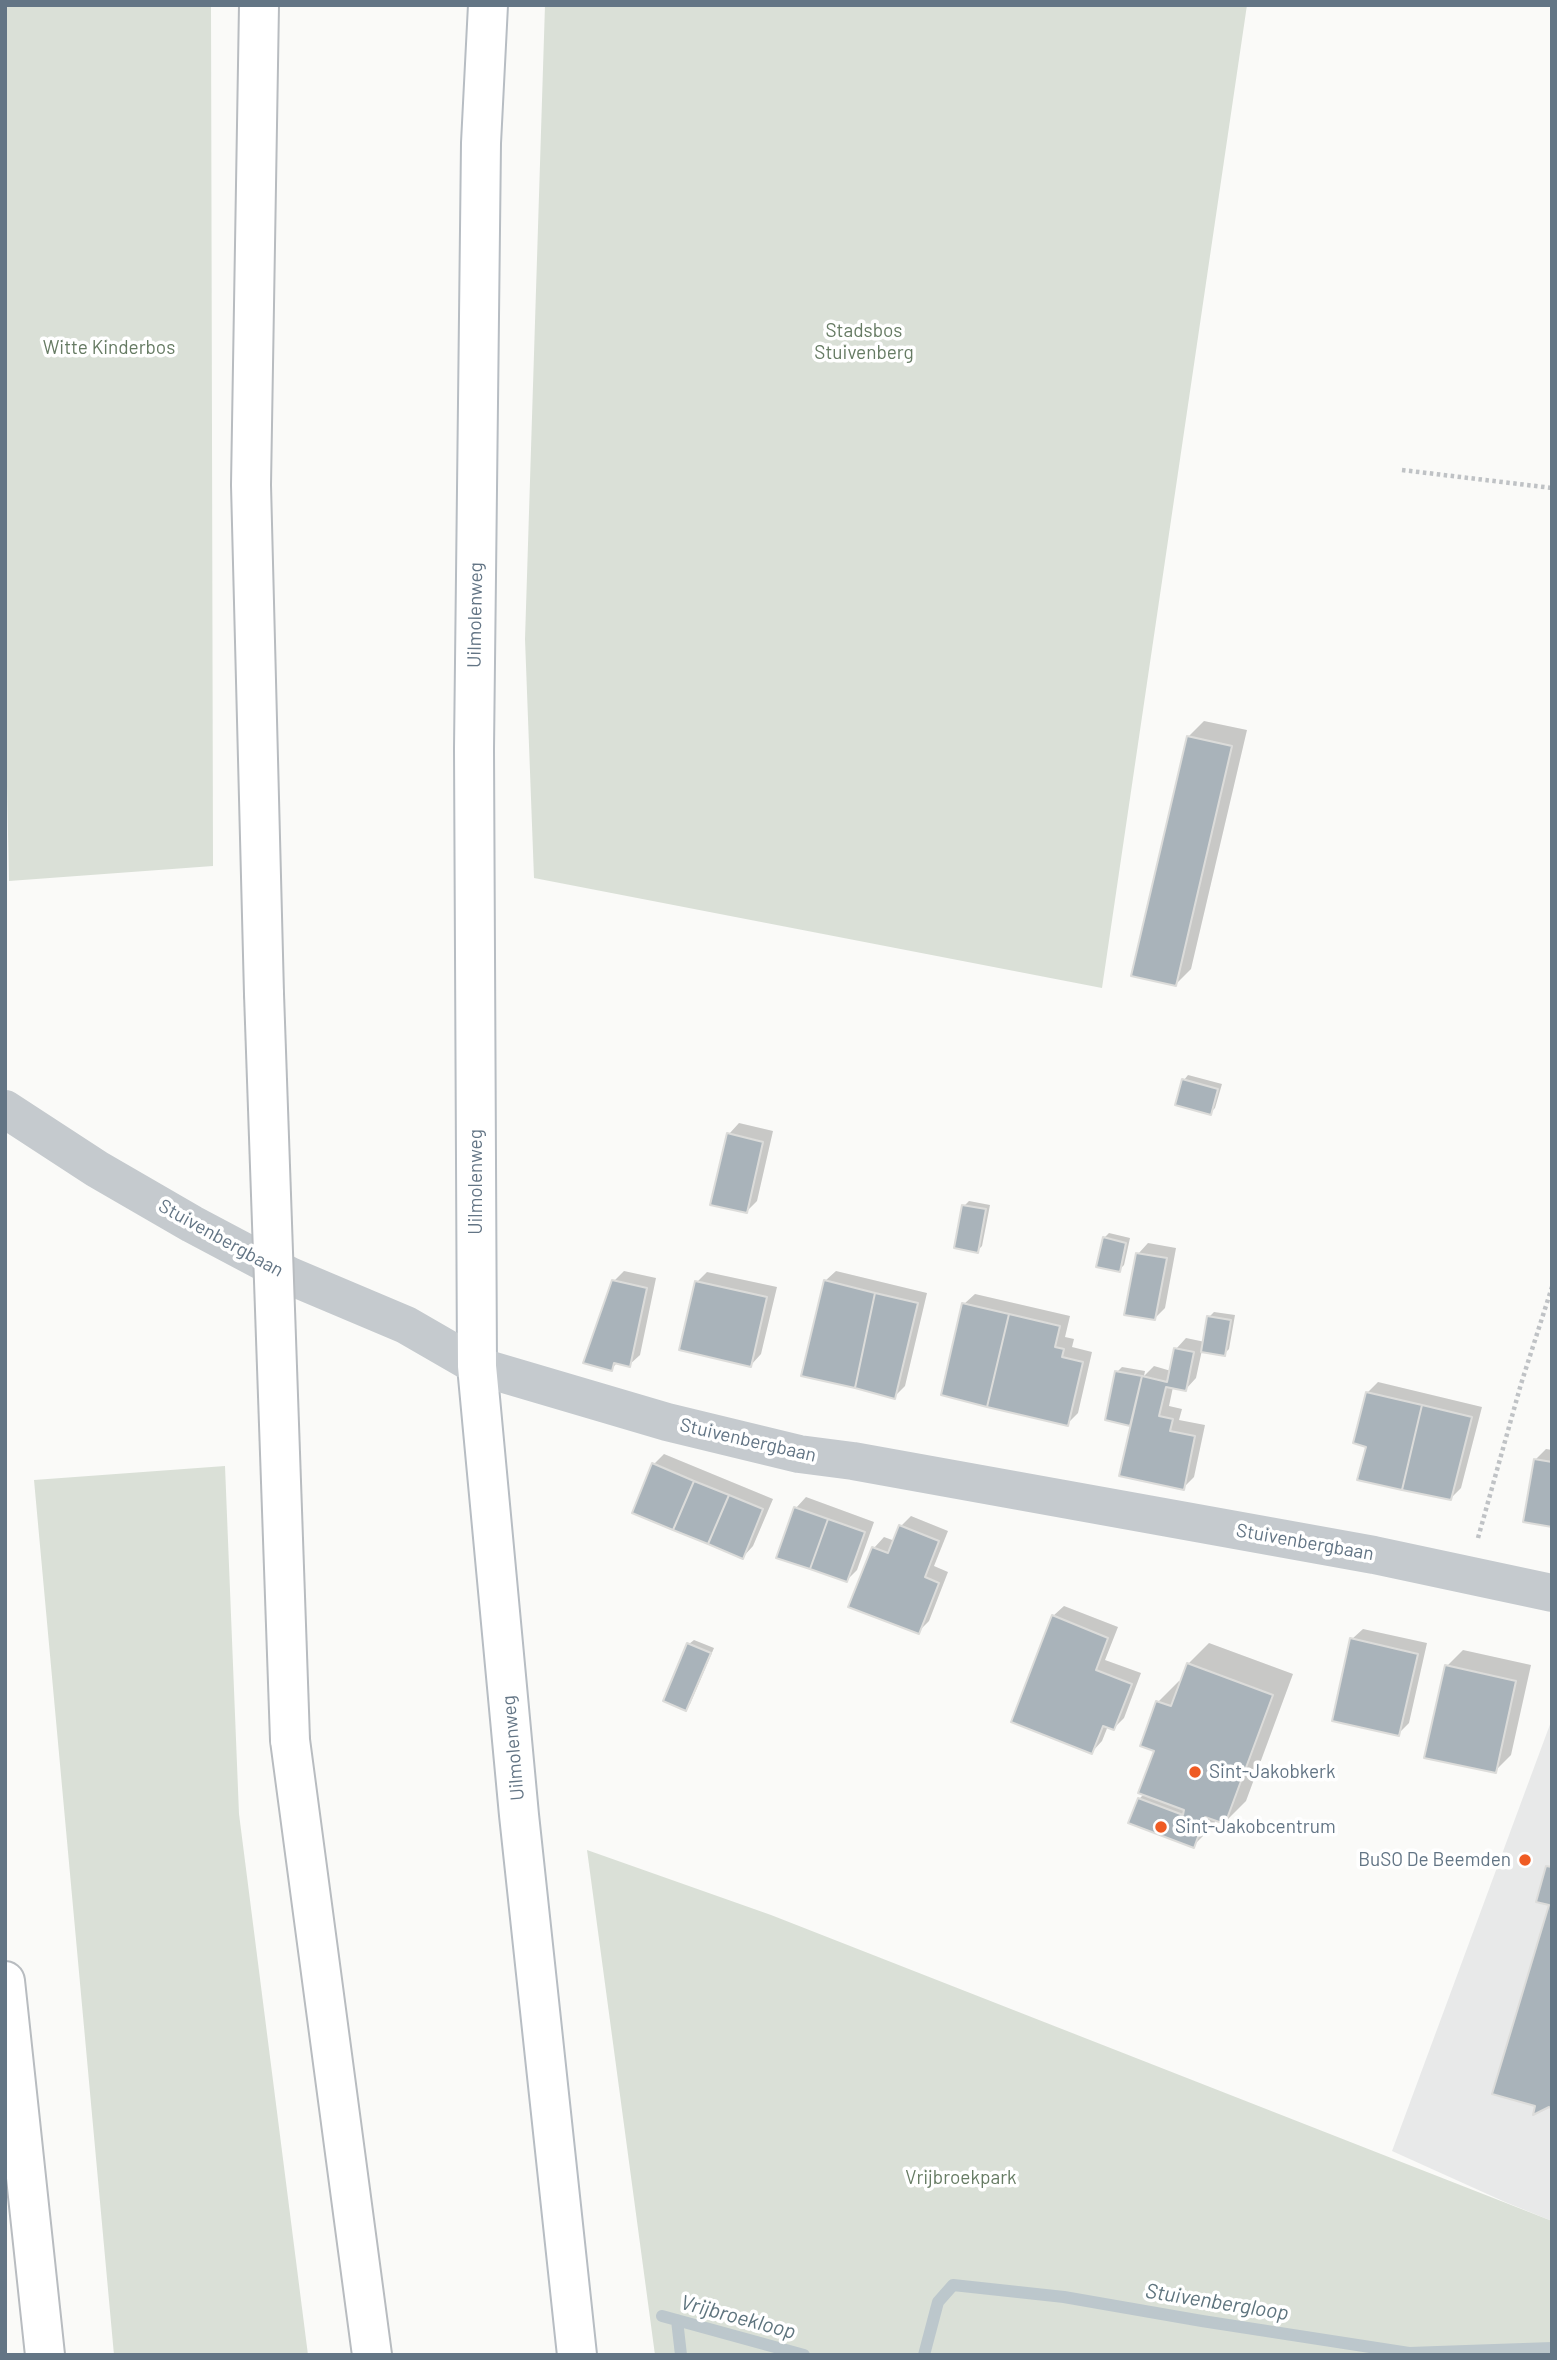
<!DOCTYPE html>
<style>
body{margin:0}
#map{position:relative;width:1557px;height:2360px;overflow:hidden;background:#fafaf8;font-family:Barlow,sans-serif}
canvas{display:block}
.frame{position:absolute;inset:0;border:7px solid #637585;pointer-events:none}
</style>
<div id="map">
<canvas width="1557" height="2360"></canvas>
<div class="frame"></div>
</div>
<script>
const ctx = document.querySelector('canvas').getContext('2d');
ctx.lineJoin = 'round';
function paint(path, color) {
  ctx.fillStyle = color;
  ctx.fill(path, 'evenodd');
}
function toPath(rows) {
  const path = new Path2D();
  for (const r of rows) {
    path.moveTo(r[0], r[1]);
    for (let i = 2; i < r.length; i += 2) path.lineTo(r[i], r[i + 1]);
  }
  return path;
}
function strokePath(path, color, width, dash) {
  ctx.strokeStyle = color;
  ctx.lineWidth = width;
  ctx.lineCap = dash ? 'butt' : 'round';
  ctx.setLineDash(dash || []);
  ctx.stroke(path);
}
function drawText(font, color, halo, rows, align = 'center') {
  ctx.font = font + ' Barlow,sans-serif';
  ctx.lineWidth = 7;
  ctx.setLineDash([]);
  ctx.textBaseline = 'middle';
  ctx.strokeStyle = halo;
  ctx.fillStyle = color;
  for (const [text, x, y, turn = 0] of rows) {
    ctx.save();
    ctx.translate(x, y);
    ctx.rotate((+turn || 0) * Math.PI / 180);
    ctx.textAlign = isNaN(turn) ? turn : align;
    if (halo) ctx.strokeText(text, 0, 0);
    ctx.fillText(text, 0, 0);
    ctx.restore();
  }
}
paint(toPath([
 [1552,1719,1552,2221,1505,2202,1392,2151]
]), '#e8e9e9');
paint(toPath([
 [5,5,211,5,213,866,9,881,5,690],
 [545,5,1247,5,1102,988,534,878,525,639],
 [225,1466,239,1814,308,2355,114,2355,34,1480],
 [587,1850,771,1915,1552,2221,1552,2355,655,2355]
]), '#dae0d7');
paint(toPath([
 [1204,721,1247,730,1191,969,1175,985,1188,737],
 [1188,1075,1222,1084,1215,1108,1210,1113,1184,1080],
 [739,1123,773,1131,757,1201,746,1212,729,1134],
 [969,1201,990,1205,982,1246,977,1251,964,1206],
 [1109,1233,1130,1238,1124,1265,1119,1270,1104,1238],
 [1148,1243,1176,1248,1165,1308,1154,1319,1138,1254],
 [624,1271,656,1278,640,1355,629,1365,618,1362,611,1369,614,1281],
 [836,1271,927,1293,905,1386,894,1397,825,1281],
 [707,1272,777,1287,761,1354,751,1365,697,1282],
 [975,1294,1070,1316,1065,1337,1074,1339,1072,1347,1092,1352,1078,1413,1067,1424,964,1304],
 [1214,1312,1235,1315,1229,1349,1224,1354,1202,1350,1196,1378,1186,1389,1173,1387,1169,1406,1182,1409,1179,1420,1205,1425,1194,1477,1183,1488,1134,1419,1130,1424,1117,1372,1122,1367,1145,1371,1144,1376,1154,1366,1171,1371,1176,1349,1186,1338,1205,1342,1209,1317],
 [1378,1382,1482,1407,1461,1488,1451,1498,1368,1445,1367,1393],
 [1546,1449,1552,1450,1552,1525,1535,1460],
 [664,1454,773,1499,753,1546,743,1557,654,1464],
 [806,1497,874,1522,857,1570,847,1580,796,1508],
 [911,1516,948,1531,934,1566,948,1572,929,1621,918,1632,874,1548,884,1537,895,1541,901,1526],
 [1064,1606,1118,1627,1105,1660,1141,1673,1124,1718,1114,1728,1108,1726,1102,1741,1092,1752,1053,1616],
 [1363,1629,1427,1643,1409,1723,1398,1734,1352,1639],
 [694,1640,714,1648,690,1704,686,1709,689,1644],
 [1209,1643,1293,1674,1246,1801,1225,1822,1216,1819,1214,1825,1193,1846,1139,1799,1144,1794,1156,1750,1158,1702,1179,1681,1181,1682,1188,1664],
 [1463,1650,1531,1665,1511,1755,1495,1771,1447,1666]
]), '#0003');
strokePath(toPath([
 [662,2316,804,2355],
 [677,2320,681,2355],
 [924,2355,938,2302,953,2285,1064,2297,1202,2321,1409,2353,1552,2348]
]), '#bcc7cc', 12);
const building = toPath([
 [1187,736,1232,746,1176,986,1131,976,1187,736],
 [1182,1079,1218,1089,1211,1115,1175,1105,1182,1079],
 [727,1133,763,1142,747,1213,710,1205,727,1133],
 [962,1205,986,1209,978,1253,954,1248,962,1205],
 [1103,1237,1126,1243,1120,1272,1096,1267,1103,1237],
 [1136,1253,1167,1258,1155,1320,1124,1315,1136,1253],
 [612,1280,647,1288,630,1367,614,1363,612,1371,583,1363,612,1280],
 [824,1280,875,1293,855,1388,801,1376,824,1280],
 [695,1281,767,1297,751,1367,679,1350,695,1281],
 [875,1293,918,1303,895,1399,855,1388,875,1293],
 [962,1303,1009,1314,987,1407,941,1395,962,1303],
 [1009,1314,1060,1326,1055,1347,1064,1349,1062,1357,1083,1362,1068,1426,987,1407,1009,1314],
 [1207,1316,1231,1320,1225,1356,1201,1352,1207,1316],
 [1174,1348,1194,1352,1186,1391,1166,1387,1159,1416,1173,1419,1170,1431,1195,1436,1184,1490,1119,1476,1142,1376,1167,1382,1174,1348],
 [1115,1371,1142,1376,1130,1426,1105,1420,1115,1371],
 [1366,1392,1422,1405,1402,1490,1357,1480,1366,1447,1353,1443,1366,1392],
 [1422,1405,1472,1417,1451,1500,1402,1490,1422,1405],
 [1534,1459,1552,1462,1552,1527,1523,1522,1534,1459],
 [652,1463,694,1481,673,1530,632,1513,652,1463],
 [694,1481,729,1495,708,1544,673,1530,694,1481],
 [729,1495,763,1509,743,1559,708,1544,729,1495],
 [794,1507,828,1519,810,1569,776,1558,794,1507],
 [828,1519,865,1532,847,1582,810,1569,828,1519],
 [899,1525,939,1541,925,1577,939,1583,919,1634,848,1607,872,1547,888,1553,899,1525],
 [1052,1615,1108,1638,1096,1670,1132,1684,1114,1730,1103,1726,1092,1754,1011,1722,1052,1615],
 [1350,1638,1418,1654,1399,1736,1332,1721,1350,1638],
 [687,1643,711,1653,686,1711,663,1701,687,1643],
 [1187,1663,1273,1695,1225,1824,1205,1817,1194,1848,1128,1823,1138,1798,1183,1815,1184,1810,1138,1793,1154,1751,1140,1746,1156,1701,1171,1706,1187,1663],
 [1445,1665,1516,1681,1496,1773,1424,1758,1445,1665],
 [1546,1866,1552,1867,1552,2109,1549,2107,1533,2115,1535,2106,1492,2094,1549,1905,1536,1902,1546,1866]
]);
paint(building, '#a9b3ba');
strokePath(building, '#dcdcda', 2);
const secondary = toPath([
 [488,5,481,143,474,749,477,1366,519,1815,577,2355]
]);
const motorway = toPath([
 [259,5,251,485,264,994],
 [290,1740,372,2355],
 [5,1981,45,2355]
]);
strokePath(secondary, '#b7bdc3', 42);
strokePath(motorway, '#b8bcc0', 42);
strokePath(toPath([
 [1402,470,1552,488],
 [1478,1538,1521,1384,1552,1287]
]), '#bfc2c5', 4.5, [3.5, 3.5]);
strokePath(toPath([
 [5,1109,97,1169,192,1224,290,1276,406,1325,477,1366,667,1422,799,1454,853,1461,1374,1555,1552,1593]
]), '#c5cace', 38);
strokePath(secondary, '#fff', 38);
strokePath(motorway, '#fff', 38);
const motorwayBridge = toPath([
 [264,994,290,1740]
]);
strokePath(motorwayBridge, '#b8bcc0', 42, []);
strokePath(motorwayBridge, '#fff', 38);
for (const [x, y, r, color] of [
 [1195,1772,7,"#ef5b23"],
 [1161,1827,7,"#ef5b23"],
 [1525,1860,7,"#ef5b23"]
]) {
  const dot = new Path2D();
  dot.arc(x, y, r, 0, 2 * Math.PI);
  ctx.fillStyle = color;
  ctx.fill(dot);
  strokePath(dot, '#fff', 2.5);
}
drawText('19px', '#667b63', '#fff', [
 ["Stadsbos",864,331],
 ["Stuivenberg",864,353],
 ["Witte Kinderbos",109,348],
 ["Vrijbroekpark",961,2178]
]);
drawText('19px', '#637585', '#fff', [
 ["Uilmolenweg",475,615,-89],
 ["Uilmolenweg",476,1182,-90],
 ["Stuivenbergbaan",221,1238,29],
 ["Stuivenbergbaan",748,1440,13],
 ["Stuivenbergbaan",1305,1542,10],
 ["Uilmolenweg",513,1748,-95]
]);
drawText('19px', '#637585', '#fff', [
 ["Sint-Jakobkerk",1209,1772],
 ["Sint-Jakobcentrum",1175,1827],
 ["BuSO De Beemden",1511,1860,"right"]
], 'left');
drawText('italic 21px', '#5e747e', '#fff', [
 ["Stuivenbergloop",1217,2302,9],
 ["Vrijbroekloop",738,2317,15]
]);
</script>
